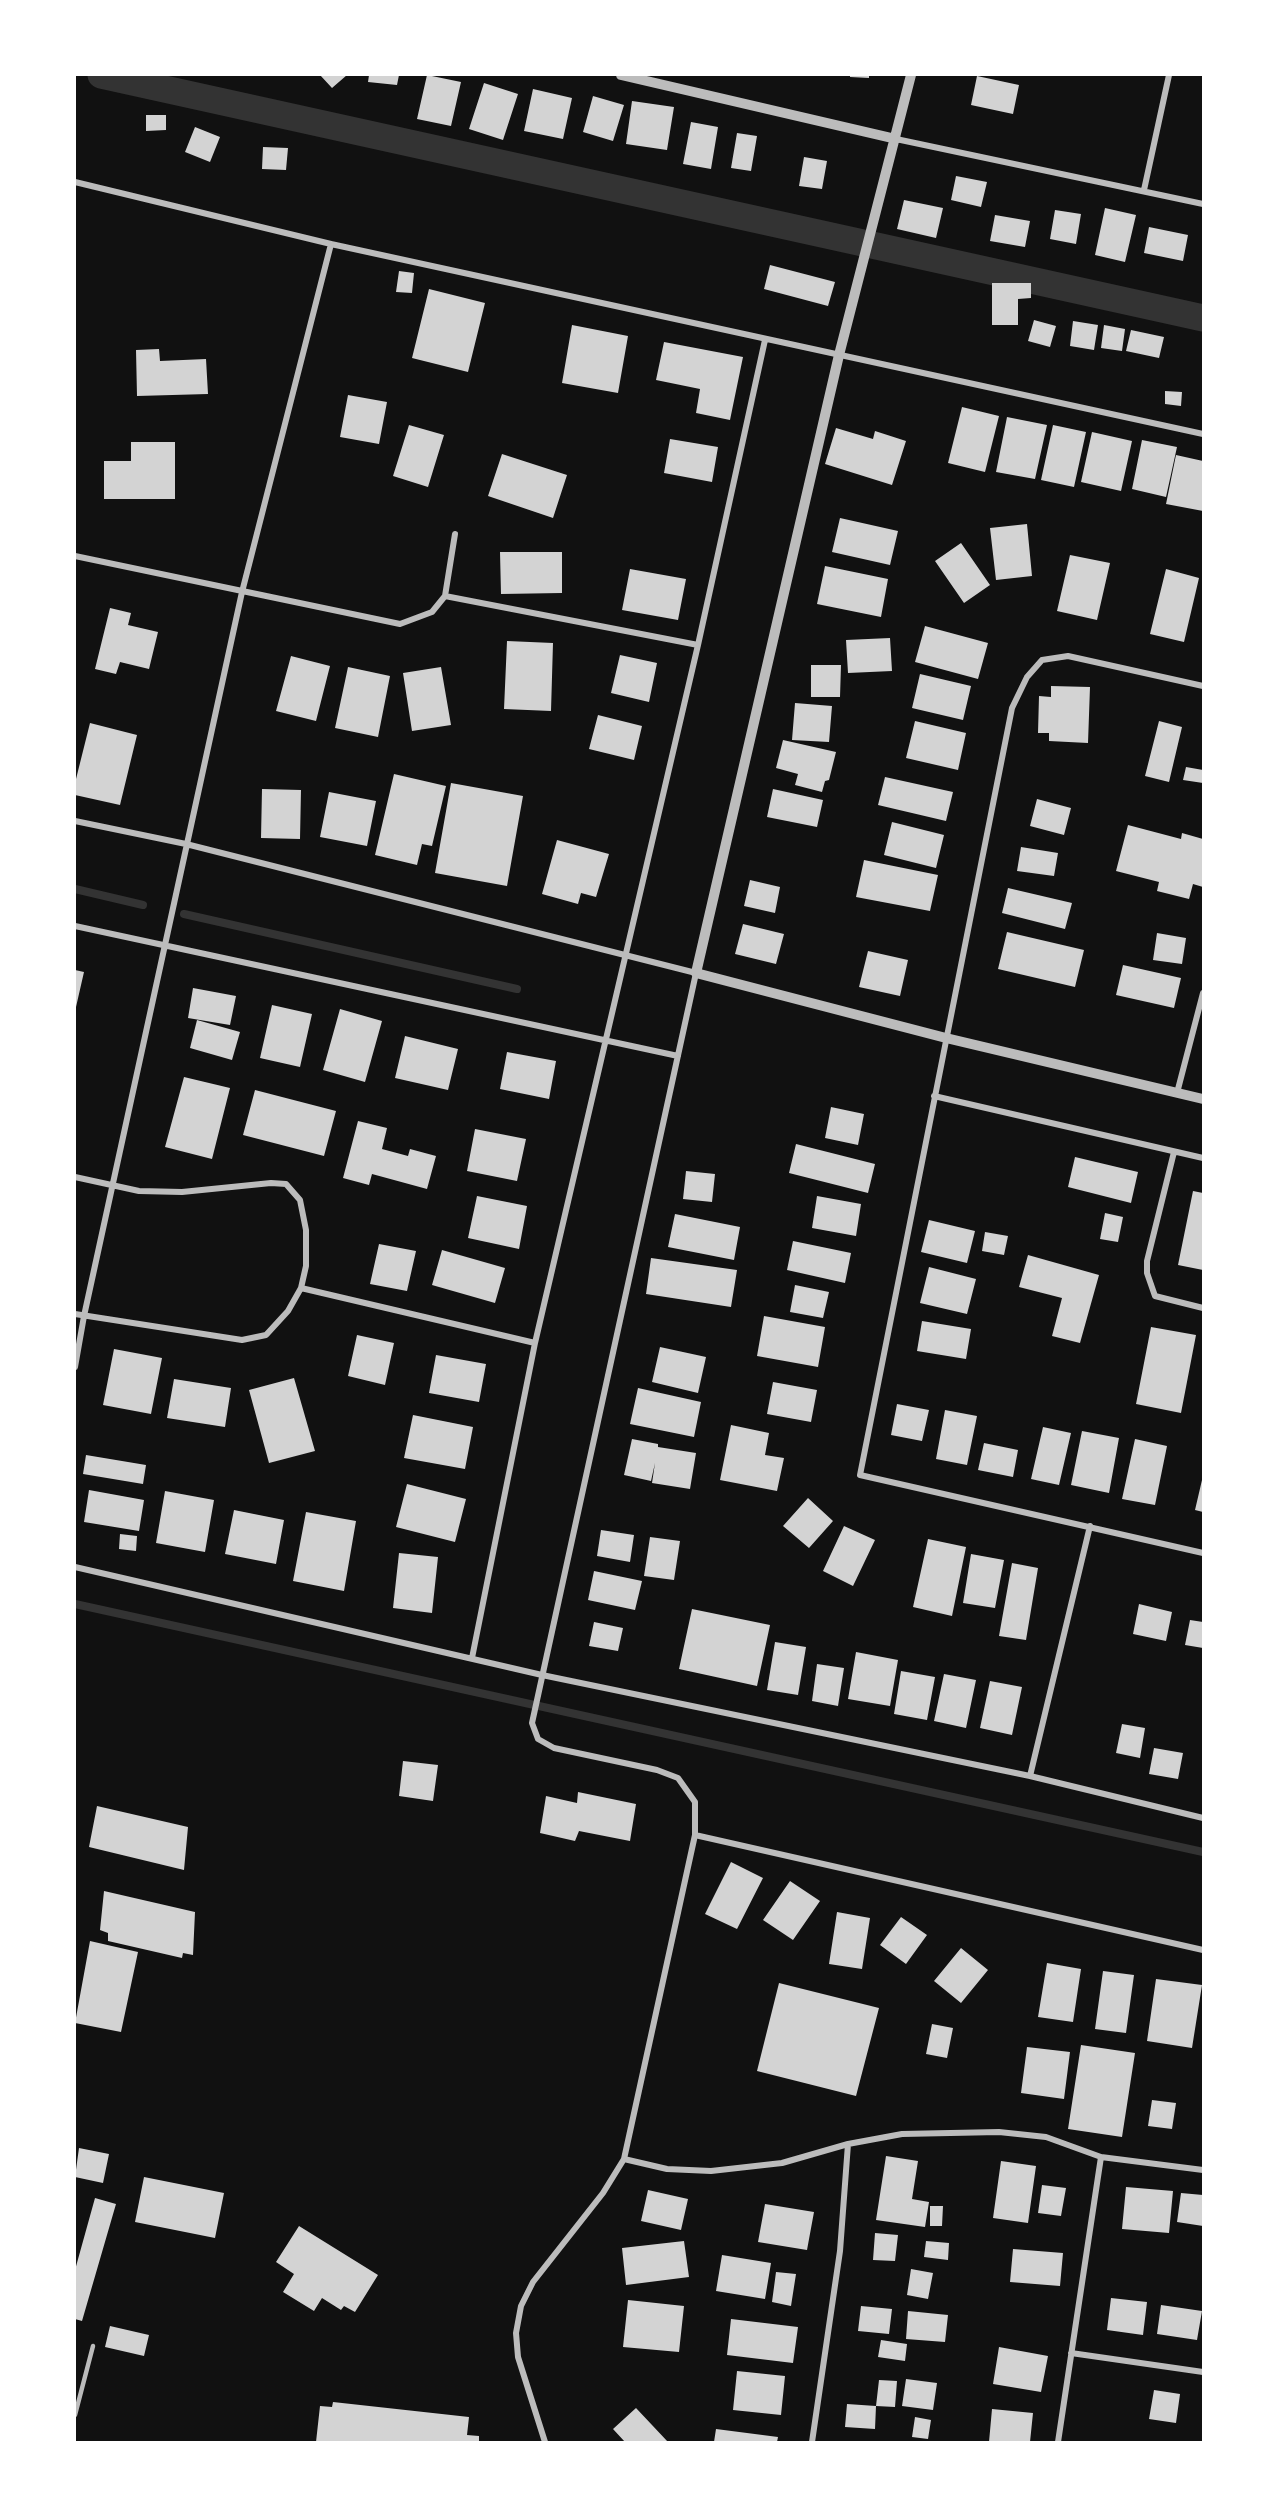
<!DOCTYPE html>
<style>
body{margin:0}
#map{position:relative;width:1278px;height:2517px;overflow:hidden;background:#111;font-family:Georgia,serif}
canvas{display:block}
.frame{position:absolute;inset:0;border:76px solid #fff;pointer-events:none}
</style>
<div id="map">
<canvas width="1278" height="2517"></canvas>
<div class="frame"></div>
</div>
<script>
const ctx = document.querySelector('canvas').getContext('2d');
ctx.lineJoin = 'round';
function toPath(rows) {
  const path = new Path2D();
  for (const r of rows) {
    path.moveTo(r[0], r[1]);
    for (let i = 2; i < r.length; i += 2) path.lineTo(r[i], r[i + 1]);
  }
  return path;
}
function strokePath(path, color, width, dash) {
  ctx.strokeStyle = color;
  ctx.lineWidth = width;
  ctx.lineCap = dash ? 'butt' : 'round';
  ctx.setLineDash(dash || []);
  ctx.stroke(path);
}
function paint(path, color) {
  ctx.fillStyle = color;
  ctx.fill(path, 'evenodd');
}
strokePath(toPath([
 [75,889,143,905],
 [184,914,517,989],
 [75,1604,1203,1852]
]), '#333', 8);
strokePath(toPath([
 [101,75,1203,318]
]), '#333', 27);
paint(toPath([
 [320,75,347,75,332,88],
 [369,75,399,75,397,85,368,82],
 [427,75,461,82,451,126,417,119],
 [850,75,869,75,869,78,850,77],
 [977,76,1019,85,1013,114,971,105],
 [484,83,518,94,503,140,469,129],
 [533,89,572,98,563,139,524,131],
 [593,96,624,105,613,141,583,132],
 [632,101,674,107,667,150,626,144],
 [146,115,166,115,166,130,146,131],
 [691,122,718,127,711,169,683,164],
 [195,127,220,137,210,162,185,152],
 [737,133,757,136,751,171,731,168],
 [263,147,288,148,286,170,262,169],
 [804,157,827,161,822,189,799,186],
 [956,176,987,182,981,207,951,200],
 [904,200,943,208,936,238,897,229],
 [1105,208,1136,215,1125,262,1095,255],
 [1055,210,1081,214,1076,244,1050,239],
 [995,215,1030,221,1025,247,990,241],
 [1149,227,1188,235,1183,261,1144,253],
 [770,265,835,282,828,306,764,289],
 [399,271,414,273,412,293,396,292],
 [992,283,1031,283,1031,298,1018,299,1018,325,992,325],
 [429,289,485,303,468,372,412,358],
 [1034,320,1056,326,1050,347,1028,341],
 [1073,321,1098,325,1094,350,1070,346],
 [572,325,628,336,618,393,562,383],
 [1104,325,1125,329,1122,351,1101,348],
 [1131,330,1164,337,1159,358,1126,351],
 [664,342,743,357,730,420,696,413,700,389,656,380],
 [159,349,160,361,206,359,208,394,137,396,136,350],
 [1165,391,1182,392,1181,406,1165,404],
 [348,395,387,402,379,444,340,437],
 [962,407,999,416,985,472,948,463],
 [1007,417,1047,425,1035,479,996,472],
 [409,425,444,435,428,487,393,476],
 [1053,425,1086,432,1074,487,1041,480],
 [836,428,873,439,875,431,906,441,892,485,825,464],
 [1092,432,1132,441,1121,491,1081,482],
 [670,439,718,447,712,482,664,473],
 [1142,440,1177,447,1166,497,1132,489],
 [131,442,175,442,175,499,104,499,104,461,131,461],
 [502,454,567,475,553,518,488,496],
 [1176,455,1203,461,1203,511,1166,504],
 [840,518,898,531,890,565,832,552],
 [1027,524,1032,576,996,580,990,528],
 [961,543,990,585,964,603,935,561],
 [500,552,562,552,562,593,501,594],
 [1070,555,1110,563,1097,620,1057,611],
 [825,566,888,579,881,617,817,604],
 [630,569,686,579,678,620,622,610],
 [1166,569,1199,578,1184,642,1150,634],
 [110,608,131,613,128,625,158,632,149,669,120,662,116,674,95,669],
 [925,626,988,643,978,679,915,662],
 [890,638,892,671,848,673,846,640],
 [507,641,553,643,551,711,504,709],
 [620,655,657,663,649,702,611,693],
 [291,656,330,666,316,721,276,711],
 [811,665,841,665,840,697,811,697],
 [348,667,390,676,378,737,335,728],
 [441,667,451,725,412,731,403,673],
 [920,674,971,686,963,720,912,708],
 [1051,686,1090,687,1088,743,1049,741,1049,733,1038,733,1039,696,1051,697],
 [795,703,832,706,829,742,792,740],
 [598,715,642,726,634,760,589,749],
 [915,721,966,733,958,770,906,758],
 [1159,721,1182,727,1169,782,1145,776],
 [90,723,137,735,120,805,75,795,75,783],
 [783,740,836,752,829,780,825,781,822,792,795,785,798,774,776,768],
 [1186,767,1203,770,1203,783,1183,780],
 [394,774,446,786,432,846,422,844,417,865,375,855],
 [885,777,953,792,946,821,878,805],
 [451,783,523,796,507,886,435,873],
 [262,789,301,790,300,839,261,838],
 [773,789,823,800,817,827,767,817],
 [329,792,376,801,367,846,320,837],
 [1037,799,1071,808,1064,835,1030,826],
 [892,822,944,835,936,868,884,855],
 [1128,825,1181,839,1182,833,1203,839,1203,887,1193,884,1189,899,1157,891,1159,882,1116,871],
 [557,840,609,854,596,897,581,893,578,904,542,894],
 [1021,847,1058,853,1054,876,1017,871],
 [864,860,938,875,930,911,856,897],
 [750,880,780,887,775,913,744,906],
 [1008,888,1072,903,1065,929,1002,913],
 [743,924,784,934,776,964,735,954],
 [1007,932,1084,950,1075,987,998,969],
 [1157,933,1186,938,1182,964,1153,960],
 [868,951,908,960,900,996,859,987],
 [1123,965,1181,978,1174,1008,1116,995],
 [75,970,84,972,76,1007,75,1007],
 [193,988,236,996,230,1025,188,1018],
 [272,1005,312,1014,300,1067,260,1058],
 [340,1009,382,1021,365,1082,323,1070],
 [197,1020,240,1032,232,1060,190,1048],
 [405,1036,458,1049,448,1090,395,1078],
 [507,1052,556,1061,549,1099,500,1089],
 [184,1077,230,1088,212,1159,165,1147],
 [255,1090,336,1111,324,1156,243,1135],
 [831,1107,864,1114,858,1145,825,1138],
 [358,1121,387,1128,382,1149,408,1156,410,1149,436,1156,427,1189,372,1174,369,1185,343,1178],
 [475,1129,526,1139,517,1181,467,1171],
 [796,1144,875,1164,868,1193,789,1173],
 [1075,1157,1138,1172,1131,1203,1068,1187],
 [686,1171,715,1174,712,1202,683,1199],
 [1193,1191,1203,1193,1203,1270,1178,1265],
 [477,1196,527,1206,519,1249,468,1238],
 [817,1196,861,1204,856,1236,812,1228],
 [1105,1213,1123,1217,1118,1242,1100,1239],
 [675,1214,740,1227,734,1260,668,1247],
 [929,1220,975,1231,967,1263,921,1252],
 [985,1232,1008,1236,1004,1255,982,1251],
 [793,1241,851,1253,845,1283,787,1270],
 [379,1244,416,1251,407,1291,370,1284],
 [442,1250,505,1268,495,1303,432,1285],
 [1028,1255,1099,1275,1080,1343,1052,1336,1062,1298,1019,1287],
 [651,1258,737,1270,731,1307,646,1294],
 [929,1267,976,1279,967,1314,920,1303],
 [795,1285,829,1292,823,1318,790,1312],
 [764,1316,825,1327,818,1367,757,1356],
 [922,1321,971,1329,966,1359,917,1351],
 [1151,1327,1196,1335,1181,1413,1136,1404],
 [357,1335,394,1343,385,1385,348,1376],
 [660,1347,706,1357,698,1393,652,1382],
 [114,1349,162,1358,151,1414,103,1405],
 [436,1355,486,1364,479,1402,429,1393],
 [294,1378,315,1451,269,1463,249,1390],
 [174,1379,231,1388,225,1427,167,1418],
 [773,1382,817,1390,811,1422,767,1414],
 [638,1388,701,1402,694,1437,630,1424],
 [897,1404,929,1410,922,1441,891,1435],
 [945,1410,977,1416,967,1465,936,1459],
 [413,1415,473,1427,465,1469,404,1458],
 [731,1425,769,1433,765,1455,784,1458,777,1491,720,1480],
 [1043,1427,1071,1433,1059,1485,1031,1479],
 [1082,1431,1119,1438,1109,1493,1071,1485],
 [632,1439,658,1444,658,1447,696,1453,690,1489,652,1483,655,1463,651,1481,624,1475],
 [1135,1439,1167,1446,1155,1505,1122,1499],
 [984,1443,1018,1450,1013,1477,978,1470],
 [86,1455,146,1465,143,1484,83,1474],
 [1202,1480,1203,1480,1203,1512,1195,1510],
 [407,1484,466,1499,455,1542,396,1527],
 [89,1490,144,1500,139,1531,84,1522],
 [165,1491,214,1500,205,1552,156,1543],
 [808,1498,833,1521,809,1548,783,1526],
 [234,1510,284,1520,276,1564,225,1554],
 [306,1512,356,1521,344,1591,293,1581],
 [844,1526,875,1540,853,1586,823,1571],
 [601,1530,634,1535,630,1562,597,1556],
 [120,1534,137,1536,136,1551,119,1549],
 [650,1537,680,1541,674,1580,644,1576],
 [928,1539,966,1547,952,1616,913,1607],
 [399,1553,438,1557,432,1613,393,1608],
 [971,1554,1004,1560,995,1608,963,1603],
 [1012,1563,1038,1568,1026,1640,999,1636],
 [594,1571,642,1581,635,1610,588,1600],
 [1139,1604,1172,1612,1166,1641,1133,1634],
 [692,1609,770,1625,757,1686,679,1669],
 [1190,1620,1203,1622,1203,1648,1185,1645],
 [594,1622,623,1628,618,1651,589,1646],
 [775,1642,806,1647,798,1695,767,1690],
 [856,1652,898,1660,890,1706,848,1699],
 [817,1664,844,1668,838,1706,812,1701],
 [901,1671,935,1677,927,1720,894,1714],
 [944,1674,976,1680,966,1728,934,1721],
 [990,1681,1022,1687,1012,1735,980,1728],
 [1122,1724,1145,1728,1140,1758,1116,1753],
 [1154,1748,1183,1753,1178,1779,1149,1774],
 [403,1761,438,1765,433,1801,399,1796],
 [578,1792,636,1804,630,1841,579,1831,575,1841,540,1833,546,1796,577,1803],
 [97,1806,188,1827,184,1870,89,1847],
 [731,1862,763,1878,737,1929,705,1914],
 [790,1881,820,1901,793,1940,763,1920],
 [104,1891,195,1912,193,1955,183,1953,182,1958,108,1941,108,1933,100,1930],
 [837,1912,870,1918,862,1969,829,1964],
 [901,1917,927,1935,906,1964,880,1945],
 [90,1941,138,1952,121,2032,75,2023],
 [961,1948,988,1970,961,2003,934,1981],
 [1047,1963,1081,1969,1073,2022,1038,2017],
 [1103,1971,1134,1975,1126,2033,1095,2029],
 [1156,1979,1202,1985,1192,2048,1147,2041],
 [779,1983,879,2008,856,2096,757,2071],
 [932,2024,953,2028,947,2058,926,2054],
 [1081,2045,1135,2053,1122,2137,1068,2129],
 [1027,2047,1070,2052,1064,2099,1021,2093],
 [1152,2100,1176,2103,1172,2129,1148,2126],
 [79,2148,109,2154,103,2183,75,2177],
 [886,2156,918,2161,912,2199,929,2202,925,2227,876,2220],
 [1001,2161,1036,2166,1028,2223,993,2218],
 [144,2177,224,2193,215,2238,135,2222],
 [1042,2185,1066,2188,1061,2216,1038,2213],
 [1126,2187,1173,2191,1169,2233,1122,2229],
 [648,2190,688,2199,681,2230,641,2221],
 [1181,2193,1203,2195,1203,2226,1177,2222],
 [95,2198,116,2204,82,2321,75,2319,75,2270],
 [765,2204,814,2212,807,2250,758,2242],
 [930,2206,943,2206,942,2226,930,2226],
 [299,2226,378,2275,355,2312,344,2306,341,2310,322,2298,314,2311,283,2292,294,2274,276,2262],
 [875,2233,898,2235,895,2261,873,2260],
 [684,2241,689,2277,626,2285,622,2248],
 [926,2241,949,2243,948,2260,924,2257],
 [1013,2249,1063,2253,1060,2286,1010,2282],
 [722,2255,771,2263,765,2299,716,2291],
 [911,2269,933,2273,928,2299,907,2295],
 [776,2272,796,2274,791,2306,772,2302],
 [1111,2298,1147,2302,1143,2335,1107,2330],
 [628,2300,684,2306,679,2352,623,2347],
 [1161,2305,1202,2311,1197,2340,1157,2334],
 [861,2306,892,2309,889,2334,858,2331],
 [908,2311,948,2315,945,2342,906,2339],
 [731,2319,798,2327,793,2363,727,2355],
 [110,2326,149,2335,144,2356,105,2347],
 [881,2340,907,2344,905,2361,878,2357],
 [999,2347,1048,2356,1041,2392,993,2384],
 [737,2371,785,2376,781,2415,733,2410],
 [906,2379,937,2383,933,2410,902,2406],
 [879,2380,897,2381,895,2407,876,2406],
 [1154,2390,1180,2394,1176,2423,1149,2419],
 [333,2402,469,2417,467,2435,479,2436,479,2442,316,2442,320,2406,332,2407],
 [847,2404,876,2406,875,2429,845,2427],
 [636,2408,668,2442,625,2442,613,2429],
 [992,2409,1033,2413,1030,2442,989,2442],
 [915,2417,931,2420,928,2439,912,2437],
 [716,2429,778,2437,777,2442,714,2442]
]), '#d3d3d3');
strokePath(toPath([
 [75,2415,93,2346]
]), '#bcbcbc', 4.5);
strokePath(toPath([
 [896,139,1203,204],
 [75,182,331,244,1203,434],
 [1144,190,1169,75],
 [75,556,400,624,432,612,445,596,455,534],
 [445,596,698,645],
 [1203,686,1068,656,1042,660,1027,677,1012,708,860,1475,1203,1553],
 [75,821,186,844,696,973,532,1723,538,1739,554,1748,657,1770,678,1778,695,1802,695,1835,624,2159,603,2193,533,2282,521,2306,516,2333,518,2357,545,2442],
 [75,926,678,1056],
 [1177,1093,1203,993],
 [934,1096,1203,1158],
 [1174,1152,1147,1261,1147,1273,1155,1296,1203,1308],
 [75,1177,139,1191,182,1192,271,1183,286,1184,300,1200,306,1230,306,1266,301,1288,288,1311,266,1335,242,1340,75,1314],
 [301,1288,535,1343],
 [75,1367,84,1316,242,592,331,244],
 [75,1567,542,1675,1030,1776,1203,1818],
 [472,1658,535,1343,698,645,765,340],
 [1030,1776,1090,1526],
 [695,1835,1203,1950],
 [624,2159,667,2169,711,2171,782,2163,848,2144,902,2134,999,2132,1046,2137,1101,2157,1203,2170],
 [1071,2353,1203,2372],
 [812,2442,840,2251,848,2144],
 [1058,2442,1101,2157]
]), '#bcbcbc', 6);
strokePath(toPath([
 [621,75,896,139],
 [911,75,839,355,696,973,946,1038,1203,1099]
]), '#bcbcbc', 10);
</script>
